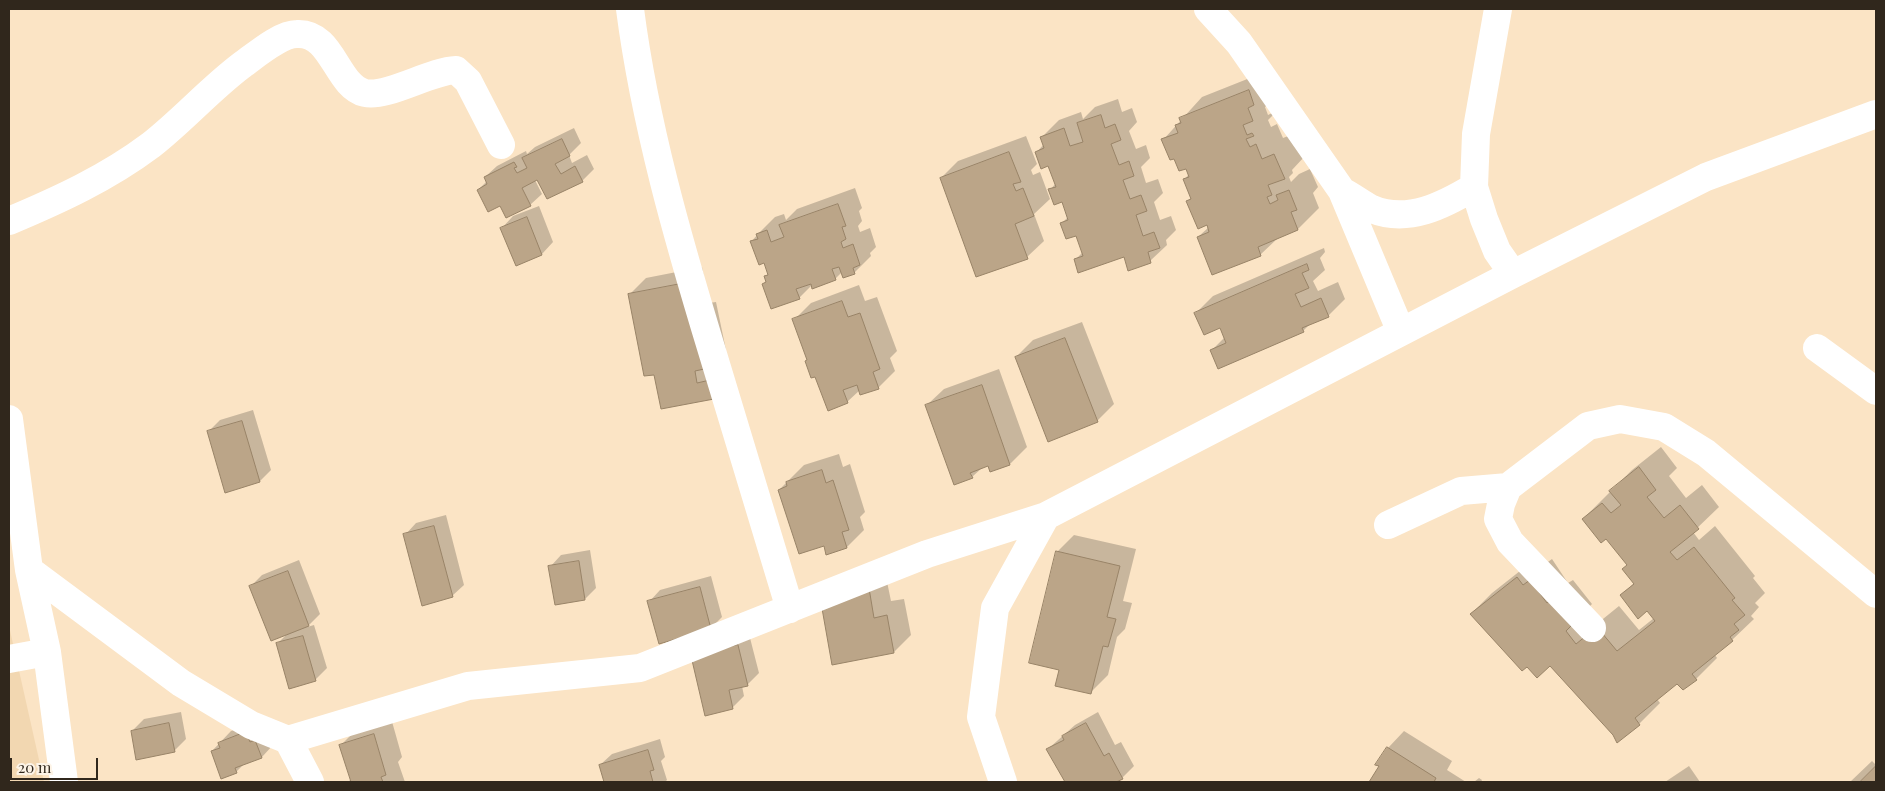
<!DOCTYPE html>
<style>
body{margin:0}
#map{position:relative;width:1885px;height:791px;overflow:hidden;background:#fbe4c5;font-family:"Playfair Display",serif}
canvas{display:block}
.frame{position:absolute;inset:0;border:10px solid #30271c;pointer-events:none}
.scale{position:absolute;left:10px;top:758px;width:88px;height:22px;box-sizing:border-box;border:2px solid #30271c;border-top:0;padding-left:6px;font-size:15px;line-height:18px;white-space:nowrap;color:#30271c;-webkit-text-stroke:4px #fdf4e7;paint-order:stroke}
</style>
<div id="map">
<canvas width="1885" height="791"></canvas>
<div class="frame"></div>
<div class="scale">20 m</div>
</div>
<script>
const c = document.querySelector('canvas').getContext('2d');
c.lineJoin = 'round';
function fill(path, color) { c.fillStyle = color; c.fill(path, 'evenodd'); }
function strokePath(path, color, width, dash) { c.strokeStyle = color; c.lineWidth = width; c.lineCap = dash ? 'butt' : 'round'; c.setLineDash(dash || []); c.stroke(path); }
fill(new Path2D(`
 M9,626L44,782H9Z`), '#f2d7b1');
fill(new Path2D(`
 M1270,70L1274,99L1265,107L1268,115L1274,112V114L1268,120L1271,127L1277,124L1283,138L1296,133L1305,156L1292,170L1293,173L1289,177L1291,182L1299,174L1310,169L1318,187L1313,193L1319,208L1298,229L1278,238L1260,255L1198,237L1209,227L1188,201L1191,198L1184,180L1189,174L1186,167L1175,157L1163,140L1202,97Z
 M1118,99L1122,112L1132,108L1137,122L1129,131L1136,149L1146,145L1150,158L1141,167L1146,183L1158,179L1163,193L1154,202L1160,220L1171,216L1176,230L1166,240L1167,245L1150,261L1124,255L1075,260L1083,252L1076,234L1062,223L1068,217L1063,201L1050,190L1056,183L1049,165L1036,153L1044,144L1042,137L1059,120L1081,112L1083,119L1095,107Z
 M574,128L581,143L569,155L572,163L587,155L594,169L582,181L535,180L542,194L530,205L501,204L478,190L487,181L485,177L497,166L526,151L527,154L535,147Z
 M1026,136L1037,164L1031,170L1033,175L1040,172L1050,199L1034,214L1044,241L1027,257L941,178L958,161Z
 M855,188L862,208L859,211L862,221L858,226L860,232L870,228L876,247L870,253L871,256L854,273L842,272L835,279L812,285L799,298L763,284L767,281L765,277L769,273L765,262L751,242L758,234L775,217L784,214L786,220L797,209Z
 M539,206L553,242L542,254L502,228L513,216Z
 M1324,248L1325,252L1320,258L1325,270L1313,281L1318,291L1338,282L1345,299L1328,316L1311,323L1303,331L1212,350L1225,337L1221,327L1196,313L1213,296Z
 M702,267L709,303L716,302L726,350L713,397L655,373L629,295L646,278Z
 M859,285L865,301L877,297L897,351L890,358L895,371L878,388L860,390L847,402L808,360L794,320L811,303Z
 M1082,322L1114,404L1097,421L1016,357L1033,340Z
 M999,369L1027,447L1010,464L991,470L988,464L983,467L972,477L927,405L944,389Z
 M253,410L271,470L260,481L208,432L220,420Z
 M1661,447L1677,468L1669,476L1686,498L1702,485L1719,507L1693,532L1699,540L1715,526L1755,576L1753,578L1765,593L1755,603L1759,607L1751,616L1754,619L1732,640L1715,655L1717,658L1696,679L1678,682L1657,699L1660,703L1639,724L1614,735L1550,665L1471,614L1492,593L1539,556L1545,564L1552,559L1568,583L1573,580L1592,604L1587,609L1598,623L1619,606L1639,630L1654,618L1647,610L1621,595L1634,583L1628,565L1606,538L1583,519L1632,470Z
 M839,454L843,467L850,464L865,512L860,517L864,530L847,547L827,554L825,544L779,490L804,465Z
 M446,515L464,585L452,596L405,535L416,523Z
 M1074,535L1136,549L1123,601L1132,603L1125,629L1117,637L1108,675L1091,692L1060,669L1057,552Z
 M590,550L596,588L585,599L550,567L561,555Z
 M299,560L320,614L307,627L314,625L327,668L315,680L278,643L288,633L251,586L262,575Z
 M885,572L891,601L904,599L911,635L894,652L821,597Z
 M711,576L722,617L711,628L649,602L660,590Z
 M749,634L759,673L747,685L742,686L744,696L732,708L693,656Z
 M181,712L186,739L174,751L132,731L144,719Z
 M1098,712L1115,745L1121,742L1134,766L1122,778L1114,782H1066L1048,749L1075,725Z
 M391,718L402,757L398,762L405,782H348L351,779L341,745L358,728Z
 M258,721L273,745L262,757L245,763L236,772L212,751L231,731Z
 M1404,731L1452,761L1447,770L1466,782H1370L1380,766L1388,748Z
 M660,739L665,757L661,761L667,780L665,782H605L600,765L612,754Z
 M1872,761L1876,765V782H1850Z
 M1689,766L1700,782H1665Z
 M1479,778L1482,780L1481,782H1474Z`), '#0003');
const building = new Path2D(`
 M1249,90L1254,105L1248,108L1253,121L1243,125L1247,135L1252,133L1254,136L1246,139L1250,147L1256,144L1262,159L1274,154L1285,179L1268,185L1272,195L1267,197L1270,204L1278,200L1276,195L1289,190L1297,210L1291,212L1298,230L1258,247L1261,256L1212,275L1197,237L1209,232L1207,225L1198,229L1186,201L1191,199L1183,179L1189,177L1186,169L1179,171L1174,159L1170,160L1161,139L1178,133L1175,125L1181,123L1179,118Z
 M1101,115L1105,128L1115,124L1121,140L1111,144L1119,165L1129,161L1134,176L1123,180L1130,199L1141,195L1147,211L1136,215L1143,236L1154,232L1160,248L1148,252L1151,263L1128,271L1124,257L1078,273L1074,259L1083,256L1076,236L1066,239L1060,223L1068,220L1062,202L1054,205L1048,189L1056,187L1048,166L1041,169L1035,152L1044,148L1040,137L1064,128L1070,146L1083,142L1077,123Z
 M562,139L570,156L555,164L561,174L575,166L583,182L547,199L537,180L522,188L531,206L506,218L500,206L488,212L477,190L487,184L484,177L514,162L517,167L514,168L517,173L527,168L522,158Z
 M1009,152L1021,182L1013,184L1016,191L1023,188L1034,216L1015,224L1028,259L976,277L940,178Z
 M838,204L846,226L842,227L846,239L841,242L843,248L853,244L860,265L853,268L855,274L843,278L839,267L832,269L836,280L812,289L811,284L796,289L800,299L771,309L762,284L766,282L764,276L768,275L764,263L759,265L750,241L758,239L756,234L767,230L771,242L784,237L779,225Z
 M527,217L542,255L516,266L500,228Z
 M1307,264L1309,270L1302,273L1309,288L1295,294L1301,307L1321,298L1329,317L1302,328L1304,332L1218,369L1210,350L1226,343L1220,328L1204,335L1194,313Z
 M686,283L709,368L695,371L697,383L710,380L714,399L661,409L654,375L644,376L628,294Z
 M842,301L848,317L860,313L880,369L873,372L879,389L860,395L857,385L843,390L848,403L828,411L815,377L811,378L805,361L807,360L792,319Z
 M1065,338L1098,422L1048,442L1015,357Z
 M982,385L1010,465L990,472L988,466L970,473L973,478L954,485L925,405Z
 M242,421L260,482L225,493L207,431Z
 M1639,467L1656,490L1647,497L1664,518L1680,505L1699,529L1670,552L1677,560L1694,547L1735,598L1732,600L1745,615L1734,624L1739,630L1730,637L1733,641L1692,674L1697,680L1683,690L1677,684L1635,718L1640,725L1617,743L1613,735L1550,666L1537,678L1527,667L1522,671L1470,614L1517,577L1523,585L1530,580L1547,603L1551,600L1571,626L1566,631L1576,644L1597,627L1617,651L1655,621L1647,611L1638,619L1620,595L1634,584L1622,569L1627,565L1606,539L1601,543L1582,519L1602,503L1611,513L1621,505L1609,491Z
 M822,470L826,483L833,480L849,530L842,532L847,548L826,555L824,546L799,554L778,490L787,486L786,482Z
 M434,526L453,597L422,606L403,534Z
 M1056,551L1120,566L1107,617L1116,619L1108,647L1103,646L1091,694L1055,686L1059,670L1029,663Z
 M579,561L585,600L555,605L548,566Z
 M288,571L309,626L271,641L249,586Z
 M700,587L711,629L659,644L647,601Z
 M869,588L874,618L887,615L894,653L832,665L820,597Z
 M303,636L316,681L289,689L276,643Z
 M738,645L748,686L729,690L733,709L705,716L691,656Z
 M169,723L175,752L136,760L131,731Z
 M1086,723L1104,756L1109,753L1123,779L1116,782H1065L1046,749L1064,740L1062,736Z
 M246,732L250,742L255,740L262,758L235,768L237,773L221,779L211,751L220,748L218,743Z
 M374,734L386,775L381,777L383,782H351L339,745Z
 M1387,747L1436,778L1434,782H1369L1379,766L1375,765Z
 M648,750L654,770L650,771L653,782H604L599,765Z
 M1876,766V782H1860Z`);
fill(building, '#bba588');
strokePath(building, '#988367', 1);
strokePath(new Path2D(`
 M630,9C645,125 678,239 712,351C738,437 764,523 790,609
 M1208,9L1239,43L1342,191L1401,332
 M1498,9L1476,134L1474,187L1484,219L1497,251L1513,274
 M1342,191C1352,196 1362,204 1372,209C1408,224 1444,205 1474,187
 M9,221C59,200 107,178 151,145C183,120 210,89 242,65C256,55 280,34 297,34C333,32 336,86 365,93C387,98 430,71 456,70L468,81L501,145
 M1817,348L1876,391
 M9,419L29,570L47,652L64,782
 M1508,487L1501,504L1498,519L1510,542L1592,628
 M1388,525L1461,491L1508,487L1588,426L1620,419L1664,427L1706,453L1876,594
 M29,570L181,683L251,725L288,740
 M9,659L47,652
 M310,782L288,740L468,686L640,668L927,554L1046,516
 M1003,782L981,717L995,608L1046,516L1513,274L1706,177L1876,114`), '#fff', 28);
</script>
